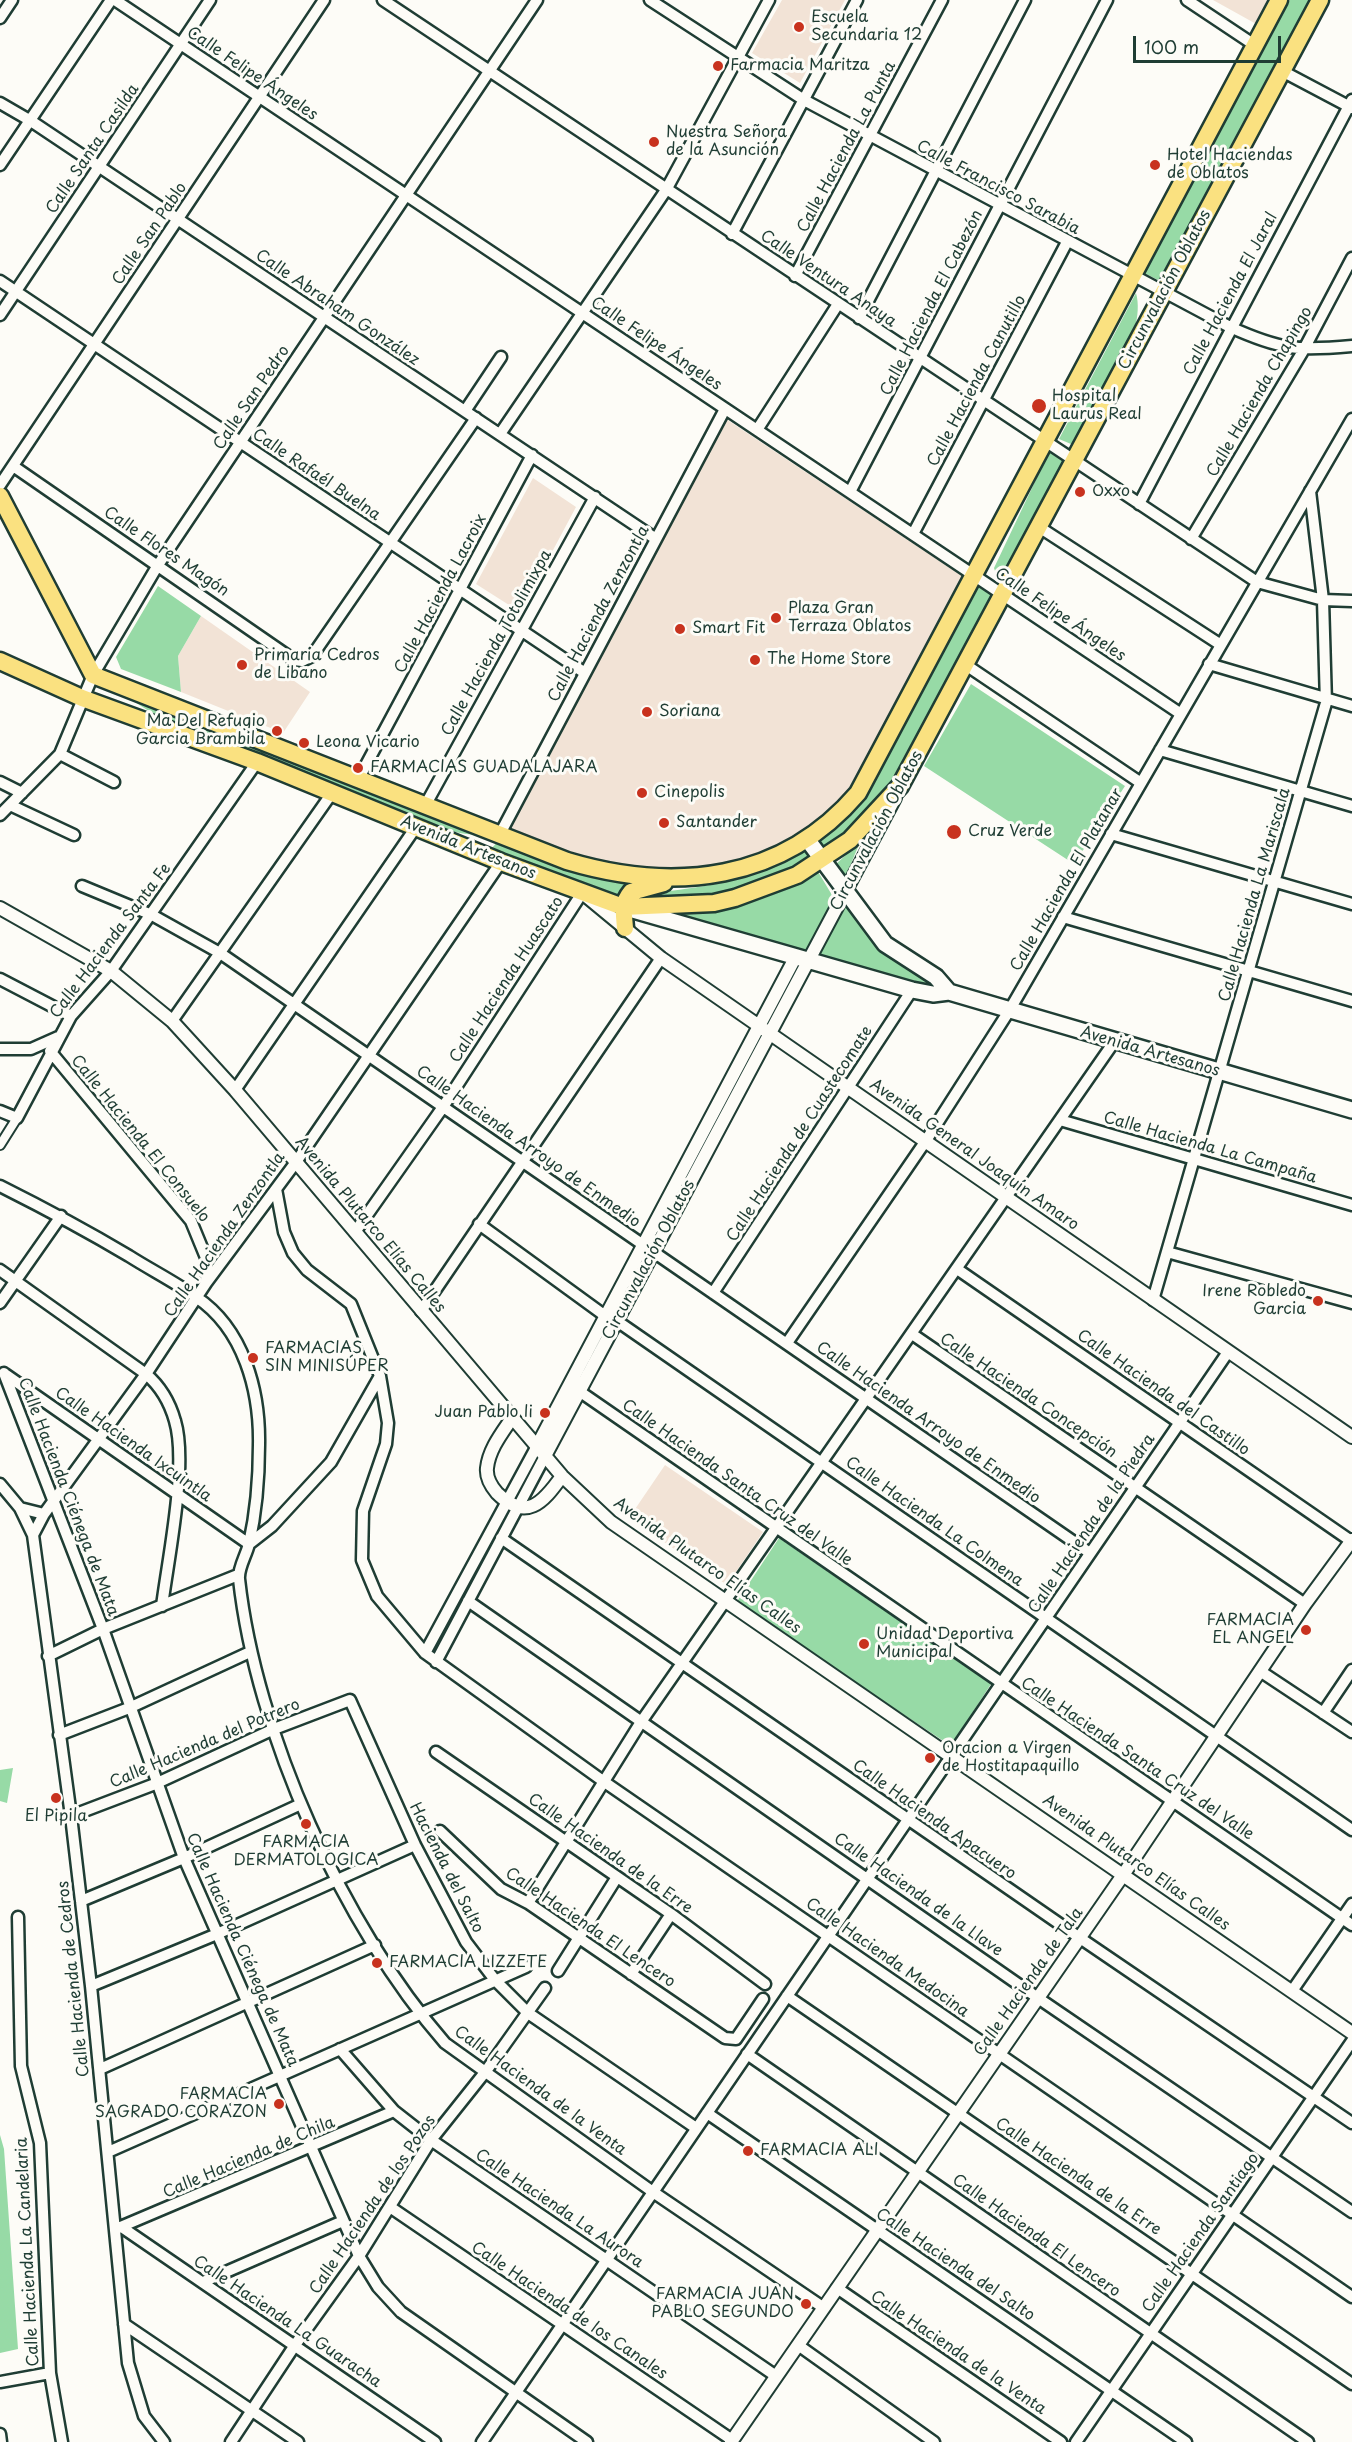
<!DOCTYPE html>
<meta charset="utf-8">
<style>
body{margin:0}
#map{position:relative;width:1352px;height:2442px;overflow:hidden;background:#fdfcf7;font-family:"Playpen Sans",sans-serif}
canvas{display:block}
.scale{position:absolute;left:1133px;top:36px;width:148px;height:27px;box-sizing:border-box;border:3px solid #1f3d34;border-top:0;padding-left:8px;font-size:18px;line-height:21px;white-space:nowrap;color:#1f3d34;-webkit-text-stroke:4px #fdfcf7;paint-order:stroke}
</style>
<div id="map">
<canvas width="1352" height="2442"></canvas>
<div class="scale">100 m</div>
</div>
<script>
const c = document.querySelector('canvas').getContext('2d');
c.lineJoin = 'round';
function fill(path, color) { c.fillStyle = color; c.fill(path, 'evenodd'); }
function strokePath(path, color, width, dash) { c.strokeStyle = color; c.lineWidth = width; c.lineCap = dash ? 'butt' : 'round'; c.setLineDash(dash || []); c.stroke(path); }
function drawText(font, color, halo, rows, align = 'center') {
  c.font = font + ' "Playpen Sans",sans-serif'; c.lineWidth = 6; c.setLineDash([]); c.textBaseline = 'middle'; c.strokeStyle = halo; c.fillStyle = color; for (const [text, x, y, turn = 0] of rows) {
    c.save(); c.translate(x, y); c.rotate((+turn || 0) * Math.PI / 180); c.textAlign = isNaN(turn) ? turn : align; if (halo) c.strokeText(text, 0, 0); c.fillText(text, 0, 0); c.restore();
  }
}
fill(new Path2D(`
 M782,0H845L800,83L752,53Z
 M1213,0H1272L1258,25Z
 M726,419L965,578L861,777L846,796L797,834L759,853L719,868L642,872L567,854L506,828L722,421Z
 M533,478L576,507L520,612L476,584Z
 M201,616L310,692L283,733L181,692L178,656Z
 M665,1465L763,1532L727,1585L629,1518Z`), '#f2e3d6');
fill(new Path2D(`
 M1290,0H1316L1162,282L1144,273Z
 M1136,293C1148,336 1097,404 1075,442L1071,444L1059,439Z
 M1050,450L1064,459L1005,571L1002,575L996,574L994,568Z
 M158,586L201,616L178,656L181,692L121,669L116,657Z
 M978,587L997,595L894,788L825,853L815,842L878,772Z
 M971,684L1125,786L1074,864L924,766Z
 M110,686L270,752L257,756L225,744L155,715Z
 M271,756L481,833C459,846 299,771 268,758Z
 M499,840L640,883L619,900L482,847L492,848Z
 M860,842L845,878L836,864Z
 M807,844L816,858L804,866L705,900L633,898C664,890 695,889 726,882C754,875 781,858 807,844Z
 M817,870L835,900L805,954L658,914C719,905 762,902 817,870Z
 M845,906L883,952L942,987L908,983L818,958Z
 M779,1538L991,1684L951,1746L736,1603Z
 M13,1768L7,1803L0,1801V1770Z
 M0,2135L4,2149L18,2349L0,2353Z`), '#97daa6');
const pedestrian = new Path2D(`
 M0,1145L17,1118`);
const minor = new Path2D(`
 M115,0L1181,714
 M383,0L1257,582L1323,600L1352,601
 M650,0L804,100L1230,327C1281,350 1297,351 1352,346
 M1187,0L1256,46
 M0,18L12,0
 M1282,71L1352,108
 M0,103L31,121L656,539
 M0,165L111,0
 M732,234L857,0
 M795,276L942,0
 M0,281L585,673
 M0,315L210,0
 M859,318L1025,0
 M465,411L501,357
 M757,430L838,304
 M500,434L666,190L769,0
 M13,466L294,660L302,661L312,656L476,418
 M0,485L324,0
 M850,492L1107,0
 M1139,504L1352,100
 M1039,527L1221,645
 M913,534L1067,242
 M1191,539L1303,351L1352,258
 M1209,664L1352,706
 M966,665L1141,783
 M1160,750L1352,806
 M60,754L114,782
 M359,778L532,455
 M0,782L22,793
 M426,804L595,497
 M10,805L74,835
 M0,815L60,754L93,675L158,565L537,0
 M500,834L725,409
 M1111,834L1352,904
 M82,886L152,915L220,953L1090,1553
 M1063,917L1352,1001
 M0,979L71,1016
 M172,1021L332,793
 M0,1049H31L58,1037
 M50,1051L191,1221L207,1260L206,1282
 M235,1090L416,827
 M0,1111L17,1118L71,1016L111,971L257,762
 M1060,1120L1352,1205
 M0,1186C44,1208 87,1231 129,1256C151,1270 175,1282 196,1297C244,1329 260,1391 259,1445C259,1477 256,1513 249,1544C246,1556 238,1568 239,1579C256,1733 343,1926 445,2043L653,2192L824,2308
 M276,1189L284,1232L293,1253L307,1270L351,1304L380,1376L388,1423L386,1444L363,1511L362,1560L377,1596L425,1653L603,1781L1352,2297
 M479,1224L604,1315
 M355,1232L443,1107L582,893
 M1167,1252L1352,1303
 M957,1269L1351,1541
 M0,1270L146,1374C160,1386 170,1403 175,1421C188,1464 168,1559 162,1606
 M713,1293L912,990
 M1153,1300L1326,703L1323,600L1310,491
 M0,1303L61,1216
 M421,1311L661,958
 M617,1321L1352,1830
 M912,1334L1305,1604
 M787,1343L925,1142L1009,1011L1352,419
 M4,1373L103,1629L184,1858L359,2256L378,2287L401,2312L587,2442
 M5,1374L249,1544L272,1526L331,1462L380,1376
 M579,1391L1352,1925
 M0,1484L20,1508L33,1535L71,1816L91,1986L128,2363L144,2416L164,2442
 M20,1508L44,1514
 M33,1535L44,1514L146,1374L206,1283L296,1162L501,862
 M501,1538L1080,1938L1352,2123
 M468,1601L1038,1998L1352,2212
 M425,1653L537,1446
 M48,1656L103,1629L238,1575
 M436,1662L545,1456
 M1260,1671L1352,1732
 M1323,1713L1352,1670
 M59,1735L129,1708L250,1652
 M436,1752L671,1914L765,1984
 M71,1816L155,1784L274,1729L350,1700L415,1845L466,1942L495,1980L528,2013L696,2128
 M440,1831L501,1889L528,1903L725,2038L736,2039L763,1999
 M81,1901L184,1858L301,1804
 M528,1903L641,1722L1114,1042
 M18,1917L21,2066L40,2143L50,2373L62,2442
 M558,1971L617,1877
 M631,1974L671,1914
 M91,1986L217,1934L415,1845
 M1292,1991L1352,1904
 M787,1996L1352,2384
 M340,2049L394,2111L431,2140L776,2376
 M747,2054L1308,2442
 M100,2069L375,1945
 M707,2113L1186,2442
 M108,2152L526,1967
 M390,2207L732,2440
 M118,2228L394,2111
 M123,2228L435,2442
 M203,2282L343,2221
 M837,2288L1061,2442
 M124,2324L298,2442
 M798,2345L934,2442
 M0,2382L50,2373
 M0,2434L1,2442
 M231,2442L295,2345L359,2256L431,2140L486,2071L545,1988
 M482,2442L1228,1352
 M1076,2442L1352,2041`);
const tertiary = new Path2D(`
 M586,896L661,958L1352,1437
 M0,908L111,971L172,1021L235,1090L562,1476L611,1522L1352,2033
 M512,1418C502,1433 489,1449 487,1468C486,1477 491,1486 497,1493C526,1522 543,1503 562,1476
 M537,1446L795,958
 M545,1456L895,798
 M731,2442L1123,1875L1305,1604L1352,1540`);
const secondary = new Path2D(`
 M807,839L885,944L936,977L949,992
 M626,908L912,990L933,994L949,992L1352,1110`);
const primary = new Path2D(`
 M0,496L93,675L567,861C674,893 782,882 858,793L1279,0
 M0,661L82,698L257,762L501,862L623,907L714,903L735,898L797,875L850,840L900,786L1320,0
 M625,928C624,914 621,904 631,892L664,883`);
strokePath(pedestrian, '#1f3d34', 12);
strokePath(minor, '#1f3d34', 15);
strokePath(tertiary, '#1f3d34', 16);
strokePath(secondary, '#1f3d34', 20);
strokePath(primary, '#1f3d34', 21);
strokePath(pedestrian, '#fdfcf7', 8);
strokePath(minor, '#fdfcf7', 10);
strokePath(tertiary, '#fdfcf7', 12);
strokePath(secondary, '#fdfcf7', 15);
strokePath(primary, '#fae180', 16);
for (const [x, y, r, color] of [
 [799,27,6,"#c8321e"],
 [718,66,6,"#c8321e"],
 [654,142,6,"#c8321e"],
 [1155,165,6,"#c8321e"],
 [1039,406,8,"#c8321e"],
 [1080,492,6,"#c8321e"],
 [776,618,6,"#c8321e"],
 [680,629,6,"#c8321e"],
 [755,660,6,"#c8321e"],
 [242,665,6,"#c8321e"],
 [647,712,6,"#c8321e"],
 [277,731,6,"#c8321e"],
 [304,743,6,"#c8321e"],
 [358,768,6,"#c8321e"],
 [642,793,6,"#c8321e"],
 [664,823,6,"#c8321e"],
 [954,832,8,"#c8321e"],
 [1318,1301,6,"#c8321e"],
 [253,1358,6,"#c8321e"],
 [545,1413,6,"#c8321e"],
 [1306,1630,6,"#c8321e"],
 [864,1644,6,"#c8321e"],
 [930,1758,6,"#c8321e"],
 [56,1798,6,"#c8321e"],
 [306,1824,6,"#c8321e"],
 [377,1963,6,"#c8321e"],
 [279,2104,6,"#c8321e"],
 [748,2151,6,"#c8321e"],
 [806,2304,6,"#c8321e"]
]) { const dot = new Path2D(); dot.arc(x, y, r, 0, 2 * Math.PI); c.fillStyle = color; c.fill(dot); strokePath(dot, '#fdfcf7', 2); }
drawText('16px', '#1f3d34', '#fdfcf7', [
 ["Escuela",811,18],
 ["Secundaria 12",811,36],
 ["Farmacia Maritza",730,66],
 ["Nuestra Señora",666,133],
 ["de la Asunción",666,151],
 ["Hotel Haciendas",1167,156],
 ["de Oblatos",1167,174],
 ["Hospital",1052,397],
 ["Laurus Real",1052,415],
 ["Oxxo",1092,492],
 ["Plaza Gran",788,609],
 ["Terraza Oblatos",788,627],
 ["Smart Fit",692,629],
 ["Primaria Cedros",254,656],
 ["de Libano",254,674],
 ["The Home Store",767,660],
 ["Soriana",659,712],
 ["Ma Del Refugio",265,722,"right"],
 ["Garcia Brambila",265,740,"right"],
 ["Leona Vicario",316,743],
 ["FARMACIAS GUADALAJARA",370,768],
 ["Cinepolis",654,793],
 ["Santander",676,823],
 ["Cruz Verde",968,832],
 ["Irene Robledo",1306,1292,"right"],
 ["Garcia",1306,1310,"right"],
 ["FARMACIAS",265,1349],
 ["SIN MINISÚPER",265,1367],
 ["Juan Pablo Ii",533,1413,"right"],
 ["FARMACIA",1294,1621,"right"],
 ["EL ANGEL",1294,1639,"right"],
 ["Unidad Deportiva",876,1635],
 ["Municipal",876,1653],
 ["Oracion a Virgen",942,1749],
 ["de Hostitapaquillo",942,1767],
 ["El Pipila",56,1817,"center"],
 ["FARMACIA",306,1843,"center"],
 ["DERMATOLOGICA",306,1861,"center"],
 ["FARMACIA LIZZETE",389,1963],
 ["FARMACIA",267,2095,"right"],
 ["SAGRADO CORAZON",267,2113,"right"],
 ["FARMACIA ALI",760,2151],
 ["FARMACIA JUAN",794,2295,"right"],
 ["PABLO SEGUNDO",794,2313,"right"]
], 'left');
drawText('16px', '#1f3d34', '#fdfcf7', [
 ["Calle Felipe Ángeles",252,74,34],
 ["Calle Hacienda La Punta",847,147,-62],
 ["Calle Santa Casilda",93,149,-56],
 ["Calle Francisco Sarabia",998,188,28],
 ["Calle San Pablo",150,234,-56],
 ["Calle Ventura Anaya",828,279,34],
 ["Circunvalación Oblatos",1165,290,-62],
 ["Calle Hacienda El Jaral",1231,294,-62],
 ["Calle Hacienda El Cabezón",932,303,-63],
 ["Calle Abraham González",337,308,34],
 ["Calle Felipe Ángeles",656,344,34],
 ["Calle Hacienda Canutillo",977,381,-62],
 ["Calle Hacienda Chapingo",1260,392,-60],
 ["Calle San Pedro",252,398,-56],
 ["Calle Rafaél Buelna",316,475,34],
 ["Calle Flores Magón",166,552,34],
 ["Calle Hacienda Lacroix",441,594,-62],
 ["Calle Hacienda Zenzontla",599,614,-62],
 ["Calle Felipe Ángeles",1060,615,34],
 ["Calle Hacienda Totolimixpa",497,643,-61],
 ["Circunvalación Oblatos",877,831,-62],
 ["Avenida Artesanos",468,848,22],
 ["Calle Hacienda El Platanar",1067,880,-60],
 ["Calle Hacienda La Mariscala",1255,895,-74],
 ["Calle Hacienda Santa Fe",111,941,-53],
 ["Calle Hacienda Huascato",507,980,-57],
 ["Avenida Artesanos",1150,1052,16],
 ["Calle Hacienda de Cuastecomate",800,1134,-57],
 ["Calle Hacienda El Consuelo",140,1139,51],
 ["Calle Hacienda Arroyo de Enmedio",528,1147,35],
 ["Calle Hacienda La Campaña",1210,1148,16],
 ["Avenida General Joaquín Amaro",974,1155,35],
 ["Avenida Plutarco Elías Calles",370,1225,50],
 ["Calle Hacienda Zenzontla",225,1235,-55],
 ["Circunvalación Oblatos",649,1260,-62],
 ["Calle Hacienda del Castillo",1163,1393,35],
 ["Calle Hacienda Concepción",1028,1396,34],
 ["Calle Hacienda Arroyo de Enmedio",928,1423,35],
 ["Calle Hacienda Ixcuintla",133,1445,35],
 ["Calle Hacienda Santa Cruz del Valle",737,1483,35],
 ["Calle Hacienda Ciénega de Mata",68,1497,69],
 ["Calle Hacienda La Colmena",934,1522,35],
 ["Calle Hacienda de la Piedra",1092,1524,-56],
 ["Avenida Plutarco Elías Calles",707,1566,35],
 ["Calle Hacienda del Potrero",205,1744,-23],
 ["Calle Hacienda Santa Cruz del Valle",1137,1759,34],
 ["Calle Hacienda Apacuero",934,1820,35],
 ["Calle Hacienda de la Erre",610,1854,35],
 ["Avenida Plutarco Elías Calles",1136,1863,35],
 ["Hacienda del Salto",446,1868,63],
 ["Calle Hacienda de la Llave",918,1895,35],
 ["Calle Hacienda El Lencero",590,1928,34],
 ["Calle Hacienda Ciénega de Mata",242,1950,66],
 ["Calle Hacienda Medocina",887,1958,35],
 ["Calle Hacienda de Cedros",74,1979,-96],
 ["Calle Hacienda de Tala",1029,1982,-55],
 ["Calle Hacienda de la Venta",540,2091,36],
 ["Calle Hacienda de Chila",249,2158,-23],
 ["Calle Hacienda de la Erre",1078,2177,34],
 ["Calle Hacienda de los Pozos",373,2205,-56],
 ["Calle Hacienda La Aurora",559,2209,34],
 ["Calle Hacienda Santiago",1201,2233,-55],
 ["Calle Hacienda El Lencero",1036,2236,35],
 ["Calle Hacienda La Candelaria",28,2252,-93],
 ["Calle Hacienda del Salto",955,2265,34],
 ["Calle Hacienda de los Canales",569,2311,34],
 ["Calle Hacienda La Guaracha",287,2322,34],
 ["Calle Hacienda de la Venta",958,2353,34]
]);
</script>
